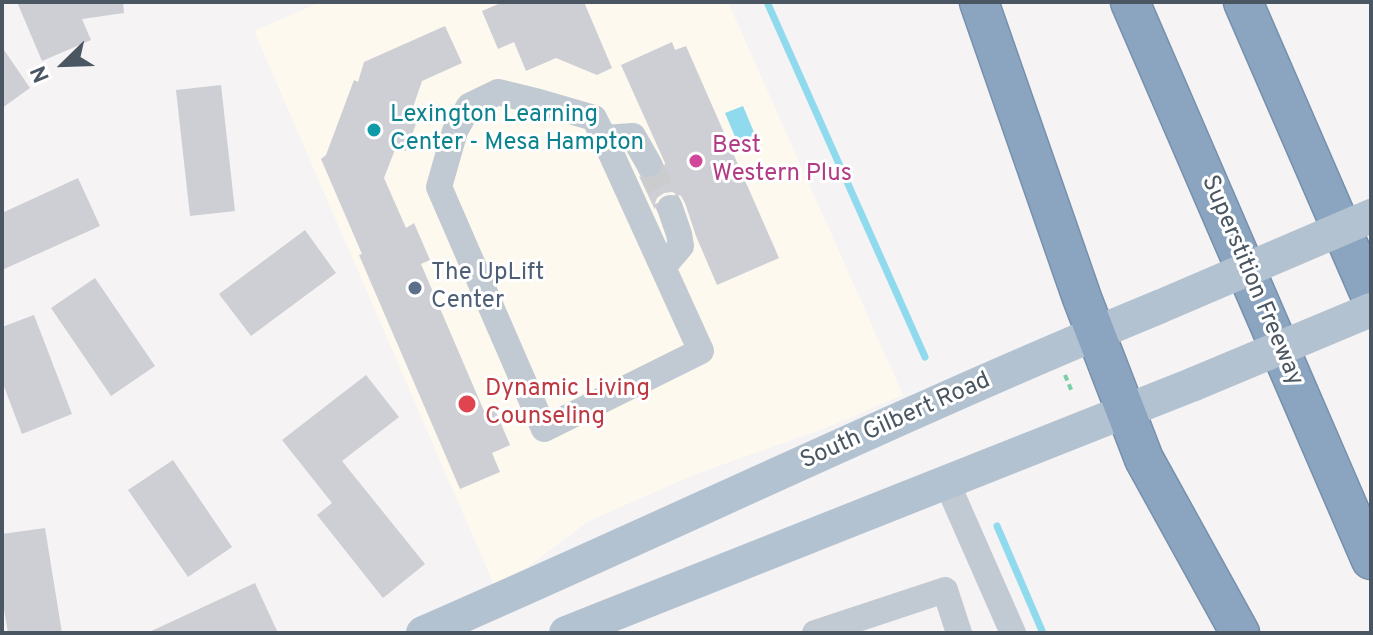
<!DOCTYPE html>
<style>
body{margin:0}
#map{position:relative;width:1373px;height:635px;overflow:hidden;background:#f5f3f3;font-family:Overpass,sans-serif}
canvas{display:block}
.frame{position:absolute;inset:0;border:4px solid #4a5661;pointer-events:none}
.north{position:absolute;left:24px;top:24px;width:80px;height:80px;-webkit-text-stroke:6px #fff;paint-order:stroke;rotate:247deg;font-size:22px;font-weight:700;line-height:32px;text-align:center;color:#4a5661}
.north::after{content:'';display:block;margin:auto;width:28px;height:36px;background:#4a5661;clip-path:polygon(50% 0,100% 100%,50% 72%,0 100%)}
</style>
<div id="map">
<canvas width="1373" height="635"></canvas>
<div class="frame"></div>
<div class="north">N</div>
</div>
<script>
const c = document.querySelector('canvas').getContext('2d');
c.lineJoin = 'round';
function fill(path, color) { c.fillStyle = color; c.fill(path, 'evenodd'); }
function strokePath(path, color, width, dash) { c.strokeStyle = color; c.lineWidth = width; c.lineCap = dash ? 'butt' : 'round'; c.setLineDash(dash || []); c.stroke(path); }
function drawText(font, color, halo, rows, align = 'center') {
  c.font = font + ' Overpass,sans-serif'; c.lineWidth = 6; c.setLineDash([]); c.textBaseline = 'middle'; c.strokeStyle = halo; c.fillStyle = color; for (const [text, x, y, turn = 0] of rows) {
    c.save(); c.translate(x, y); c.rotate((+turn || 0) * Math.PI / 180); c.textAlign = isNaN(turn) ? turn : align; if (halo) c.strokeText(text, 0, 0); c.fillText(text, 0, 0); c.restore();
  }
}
fill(new Path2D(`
 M321,2H728L903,395L826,428L696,474L589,521L521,572L494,585L254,31Z`), '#fdf9ef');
fill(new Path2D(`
 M743,106L759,144L741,151L725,113Z`), '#90daee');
strokePath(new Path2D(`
 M767,2L925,357
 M997,526L1043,633`), '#90daee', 7);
fill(new Path2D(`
 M17,2H123L124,13L82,19L91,40L42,61Z
 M503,2H584L612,68L597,75L556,58L526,71L514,42L498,49L482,11Z
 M445,26L462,63L422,81L412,110L420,113L406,151L396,147L384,178L406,228L414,223L430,260L421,264L484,411L494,407L510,445L492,453L500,472L460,489L359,255L362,254L321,159L326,155L354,80L358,82L364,62Z
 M672,42L675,50L686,46L779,258L717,285L696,236L685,203L681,196L672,192L664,193L657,198L655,204V210L639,176L648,180L656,178L662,173L665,163L621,65Z
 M2,47L30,88L2,108Z
 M221,85L235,211L190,216L176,90Z
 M78,178L100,226L2,270V213Z
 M305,230L336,273L251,336L219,294Z
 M95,278L155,366L111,396L51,308Z
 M34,315L72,414L22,434L2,381V327Z
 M366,375L399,417L342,461L425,564L383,598L317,515L332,503L282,440Z
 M173,460L232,547L188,577L128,490Z
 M45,528L62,633H8L2,597V534Z
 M255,583L278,633H147Z`), '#cdcfd5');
strokePath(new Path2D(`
 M649,164L670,208`), '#caccce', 26, [26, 13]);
const highway = new Path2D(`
 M979,2L1082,298L1144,459L1240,633
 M1130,2L1371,560
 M1243,2L1371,297`);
strokePath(highway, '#7690ad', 41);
strokePath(new Path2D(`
 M1065,375L1072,392`), '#7ad0a6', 4, [6, 4]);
strokePath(new Path2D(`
 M498,92L539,102L594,118L604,138L701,351L544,429L439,187L455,131L469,106Z
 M604,138L633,136L649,164
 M663,267L681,246L679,234L670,208
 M947,483L1013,633
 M815,633L945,590L959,633`), '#c1cad2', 26);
strokePath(new Path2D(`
 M423,633C669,526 911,409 1159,307
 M566,633L1194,384`), '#b3c2d1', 34);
strokePath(highway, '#8ba5c1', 38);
strokePath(new Path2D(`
 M1159,307L1371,216
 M1194,384L1371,310`), '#b3c2d1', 34);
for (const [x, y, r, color] of [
 [374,130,8,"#0f9aa8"],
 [696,161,8,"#d1479c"],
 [415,288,8,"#5c6f8a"],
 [467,404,10,"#e0444e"]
]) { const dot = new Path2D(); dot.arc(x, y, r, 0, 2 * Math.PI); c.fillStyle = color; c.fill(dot); strokePath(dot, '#fff', 3); }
drawText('24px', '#0d838f', '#fff', [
 ["Lexington Learning",390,116],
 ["Center - Mesa Hampton",390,144]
], 'left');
drawText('24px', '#b23c85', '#fff', [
 ["Best",712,147],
 ["Western Plus",712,175]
], 'left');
drawText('24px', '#4e5e75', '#fff', [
 ["The UpLift",431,274],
 ["Center",431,302]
], 'left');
drawText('24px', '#4a5661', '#fff', [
 ["Superstition Freeway",1251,281,67],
 ["South Gilbert Road",896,422,-24]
]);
drawText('24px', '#be3a42', '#fff', [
 ["Dynamic Living",485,390],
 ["Counseling",485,418]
], 'left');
</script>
